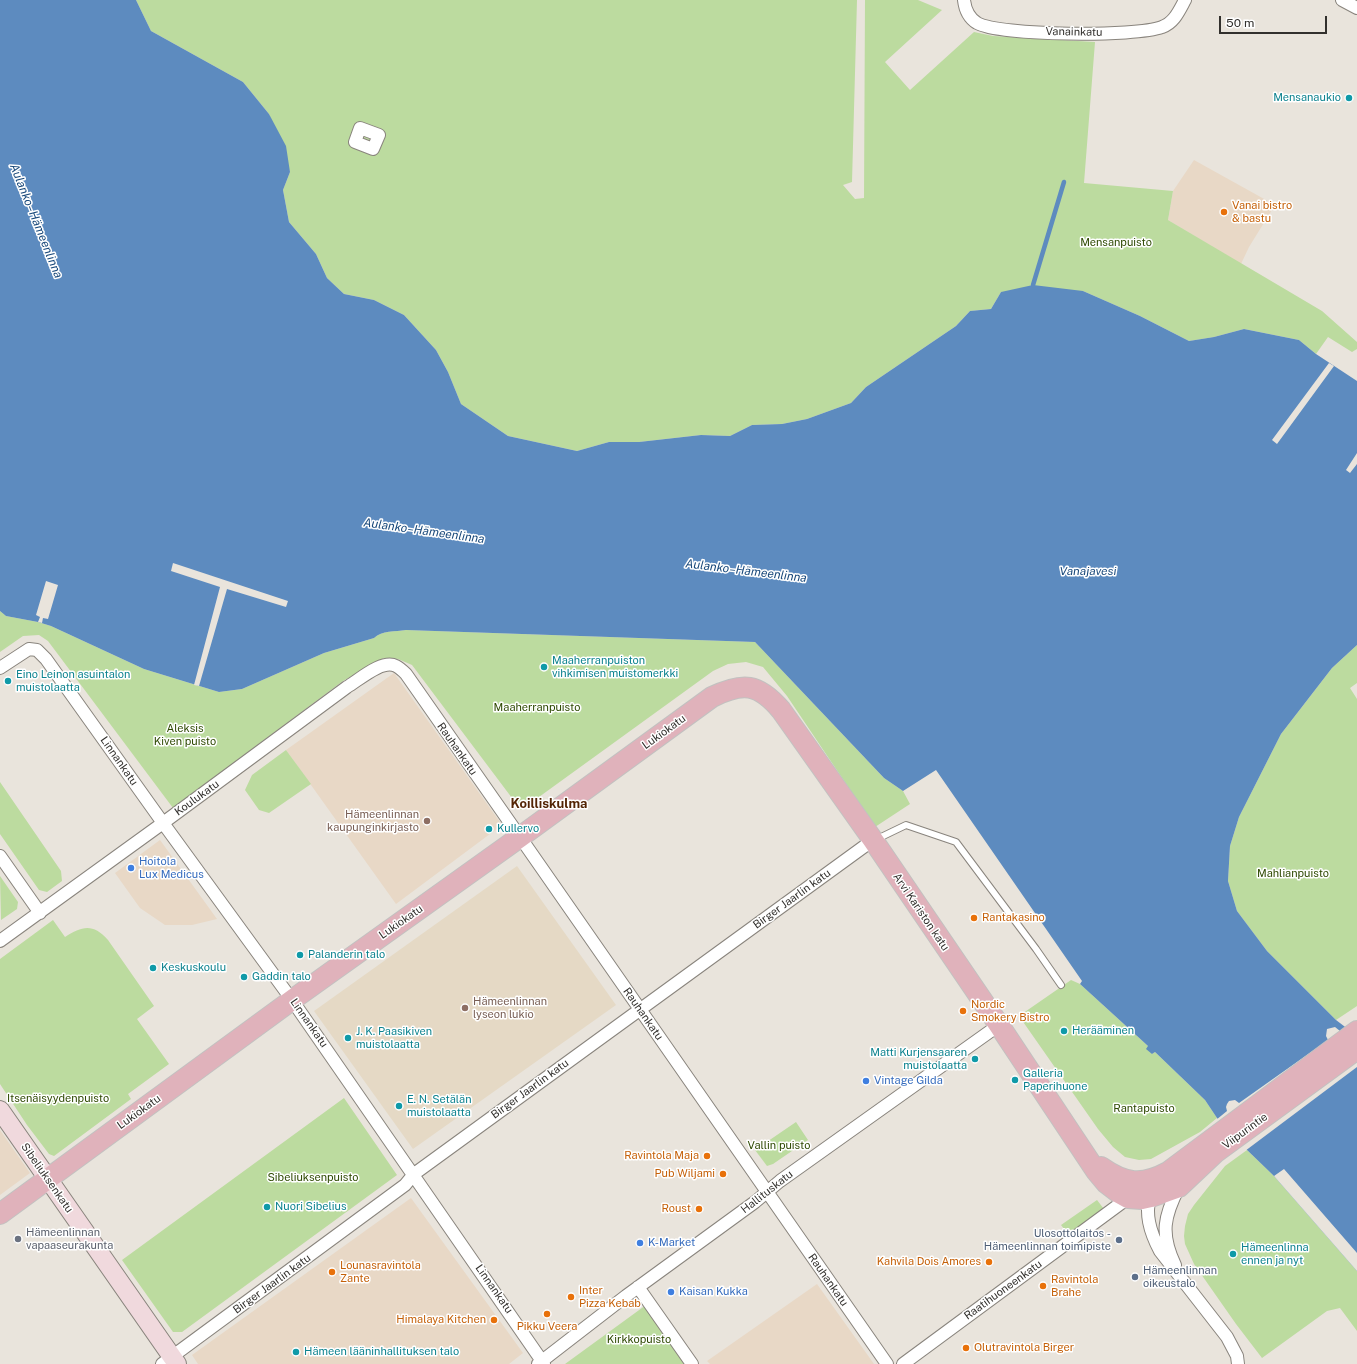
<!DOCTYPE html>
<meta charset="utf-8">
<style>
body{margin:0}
#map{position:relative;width:1357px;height:1364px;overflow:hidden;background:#e9e4dc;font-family:"Public Sans",sans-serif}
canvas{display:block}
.scale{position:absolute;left:1219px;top:16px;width:108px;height:18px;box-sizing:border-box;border:2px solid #32302d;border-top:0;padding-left:5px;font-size:12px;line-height:14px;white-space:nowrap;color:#32302d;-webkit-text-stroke:3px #fff;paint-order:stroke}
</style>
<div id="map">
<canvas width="1357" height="1364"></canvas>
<div class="scale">50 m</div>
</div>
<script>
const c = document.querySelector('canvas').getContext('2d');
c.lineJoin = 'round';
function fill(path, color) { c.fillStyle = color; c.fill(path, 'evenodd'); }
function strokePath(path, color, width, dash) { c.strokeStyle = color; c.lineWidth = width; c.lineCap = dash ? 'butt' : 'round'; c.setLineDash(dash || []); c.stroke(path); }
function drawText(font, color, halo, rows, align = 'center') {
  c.font = font + ' "Public Sans",sans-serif'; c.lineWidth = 3; c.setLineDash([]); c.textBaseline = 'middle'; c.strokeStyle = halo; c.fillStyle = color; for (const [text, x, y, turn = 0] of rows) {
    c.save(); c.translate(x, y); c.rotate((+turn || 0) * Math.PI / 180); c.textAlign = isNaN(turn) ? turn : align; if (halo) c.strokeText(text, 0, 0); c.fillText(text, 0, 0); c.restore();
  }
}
fill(new Path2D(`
 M1194,160L1275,205L1249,247L1241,264L1168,220L1173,191Z
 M394,673L502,825L396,904L286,750Z
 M160,840L217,919L192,925H165L140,908L115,873Z
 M0,1130L30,1173L0,1195Z
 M411,1198L523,1353L509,1364H198L192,1355Z
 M817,1284L874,1364H710L707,1361Z`), '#e8d8c6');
fill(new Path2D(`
 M517,866L616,1005L413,1149L314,1011Z`), '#e5d9c5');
fill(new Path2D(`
 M136,0H857L852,182L843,185L855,199L864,198L865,0H918L942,10L885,62L910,90L974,32L993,36L1095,42L1084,183L1173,191L1168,220L1322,311L1357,342V349L1352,352L1328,337L1316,354L1299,340L1244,329L1214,337L1189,341L1140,316L1083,291L1001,292L991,309L970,311L956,326L866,387L851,403L807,419L782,424L752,425L730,436L701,435L639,442H609L577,451L508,436L461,404L448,372L436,350L404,315L374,300L344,294L327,278L316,254L289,222L283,190L290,172L269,114L243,82L151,31Z
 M0,611L6,616L38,622L51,626L144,669L219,692L242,689L324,653L374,638C382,630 395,632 406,630L755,642L884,778L903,791L910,804L875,827L787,696L763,667L746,662L728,664L713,671L521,810L412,665L398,659L384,658L343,681L173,808L48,641L39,635L23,636L0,652Z
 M1357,645V683L1350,688L1357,699V1006L1336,1020L1267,951L1237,911L1228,881L1230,846L1239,817L1281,734L1332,668Z
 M286,750L311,784L269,813L259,810L245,790L252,775Z
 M0,782L61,871L62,881L47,892L39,890L0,834Z
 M0,876L18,902L17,909L1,920Z
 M53,920L65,937C82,926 93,923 108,940L154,1006L137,1019L169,1064L128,1094L131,1099L54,1156L49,1154L27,1125L0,1084V959Z
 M1071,980L1080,984L1148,1046L1152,1054L1155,1052L1205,1100L1217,1118L1200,1132L1151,1159L1139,1160L1125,1157L1113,1147L1098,1129L1019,1016Z
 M344,1098L397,1175L182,1332H173L122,1260Z
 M796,1122L808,1140L773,1164L767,1166L755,1150Z
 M1247,1150L1274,1176L1357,1271V1331L1340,1308L1327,1311L1262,1358L1236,1324L1194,1264L1185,1244L1184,1236L1185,1226L1188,1214L1194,1205L1225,1166Z
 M1097,1200L1107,1213L1072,1239L1061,1225Z
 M646,1305L686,1364H565Z`), '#bcdb9f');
fill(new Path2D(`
 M0,0H136L151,31L243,82L269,114L286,146L290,172L283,190L289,222L316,254L327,278L344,294L374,300L404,315L436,350L448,372L461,404L508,436L577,451L609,442H639L701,435L730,436L752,425L782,424L807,419L851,403L866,387L956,326L970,311L991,309L1001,292L1033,285L1083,291L1140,316L1189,341L1214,337L1244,329L1299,340L1316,354L1357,381V645L1332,668L1281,734L1239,817L1230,846L1228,881L1237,911L1267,951L1336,1020L1357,1036V1271L1274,1176L1247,1150L1217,1118L1205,1100L1155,1052L1152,1054L1146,1049L1148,1046L1080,984L1082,981L936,770L903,791L884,778L755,642L406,630C395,632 382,630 374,638L324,653L242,689L219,692L144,669L51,626L38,622L6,616L0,611Z`), '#5d8bbf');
fill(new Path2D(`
 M1329,363L1334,366L1277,444L1272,440Z
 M1357,453V464L1350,473L1346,470Z
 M173,563L288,601L286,607L227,589L199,686L194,685L220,587L171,571Z
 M46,581L58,585L48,619L43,618L42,623L38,622L40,617L36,615Z
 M1347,1026L1357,1033V1067L1245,1151L1216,1120L1227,1111L1226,1107L1227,1104L1229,1101L1235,1100L1239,1103L1328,1040L1326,1036L1327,1029L1335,1027L1340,1031Z
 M1284,1169L1357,1253V1271L1274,1176Z`), '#e9e4dc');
strokePath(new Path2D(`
 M1033,285L1064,182`), '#5d8bbf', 4.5);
const lane = new Path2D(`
 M877,839L906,825L956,842L1036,949L1061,985`);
const street = new Path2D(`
 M964,0C965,9 969,18 977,23C1000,36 1136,37 1162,27C1174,23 1179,11 1185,0
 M1342,0L1357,8
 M360,128L379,135L373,149L355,142Z
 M0,668L29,649L37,650L46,659L163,823L292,1000L544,1364
 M0,856L40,913
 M0,941L163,823L347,687C359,680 382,659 396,666C400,668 403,671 406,674L520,837L887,1364
 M1151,1192C1144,1213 1150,1232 1160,1251L1227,1337L1237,1356L1238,1364
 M1175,1265C1160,1234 1164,1216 1179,1187
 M638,1287L692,1364
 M162,1364L405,1185L414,1174L873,840
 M538,1364L626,1296L755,1202L780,1181L999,1025
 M903,1364L1128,1198`);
const secondary = new Path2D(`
 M0,1110L177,1364`);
const primary = new Path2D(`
 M1101,1167C1125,1184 1142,1186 1168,1172L1357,1031
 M0,1214L292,1000L520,837L712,697C743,682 758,683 781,710L873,840L999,1025L1096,1171L1106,1183L1119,1193L1128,1198L1142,1199L1151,1197L1179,1187L1215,1153L1357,1049`);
strokePath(lane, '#89847d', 8);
strokePath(street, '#89847d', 14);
strokePath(secondary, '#89847d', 20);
strokePath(primary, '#c2c1c0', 22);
strokePath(lane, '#fff', 6);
strokePath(street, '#fff', 12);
strokePath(secondary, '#f0d9dd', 18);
strokePath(primary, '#e0b2bb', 20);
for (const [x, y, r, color] of [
 [1349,98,4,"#0f9aa8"],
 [1224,212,4,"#e8710a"],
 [544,667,4,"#0f9aa8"],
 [8,681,4,"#0f9aa8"],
 [427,821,4,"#8d6e63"],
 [489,829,4,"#0f9aa8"],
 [131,868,4,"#3f7fe0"],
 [974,918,4,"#e8710a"],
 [300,955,4,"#0f9aa8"],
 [153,968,4,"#0f9aa8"],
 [244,977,4,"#0f9aa8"],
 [465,1008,4,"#8d6e63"],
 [963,1011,4,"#e8710a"],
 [1064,1031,4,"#0f9aa8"],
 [348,1038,4,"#0f9aa8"],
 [975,1059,4,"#0f9aa8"],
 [1015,1080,4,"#0f9aa8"],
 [866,1081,4,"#3f7fe0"],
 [399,1106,4,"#0f9aa8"],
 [707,1156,4,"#e8710a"],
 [723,1174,4,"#e8710a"],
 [267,1207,4,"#0f9aa8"],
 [699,1209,4,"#e8710a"],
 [18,1239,4,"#6b7280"],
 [1119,1240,4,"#5c6f8a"],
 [640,1243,4,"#3f7fe0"],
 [1233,1254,4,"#0f9aa8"],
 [989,1262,4,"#e8710a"],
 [332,1272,4,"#e8710a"],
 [1135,1277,4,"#5c6f8a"],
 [1043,1286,4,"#e8710a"],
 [671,1292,4,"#3f7fe0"],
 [571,1297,4,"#e8710a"],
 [547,1314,4,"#e8710a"],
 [494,1320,4,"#e8710a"],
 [966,1348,4,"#e8710a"],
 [296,1352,4,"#0f9aa8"]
]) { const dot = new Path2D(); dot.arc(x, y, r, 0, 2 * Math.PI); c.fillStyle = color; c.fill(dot); strokePath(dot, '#fff', 1.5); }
drawText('11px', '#32302d', '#fff', [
 ["Vanainkatu",1074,32,1],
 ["Lukiokatu",664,732,-36],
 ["Rauhankatu",457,749,55],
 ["Linnankatu",119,761,55],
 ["Koulukatu",197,798,-36],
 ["Birger Jaarlin katu",792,899,-36],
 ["Arvi Kariston katu",921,912,56],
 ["Lukiokatu",401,922,-35],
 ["Rauhankatu",643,1014,55],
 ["Linnankatu",309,1023,55],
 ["Birger Jaarlin katu",530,1089,-36],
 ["Lukiokatu",139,1112,-36],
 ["Viipurintie",1245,1131,-36],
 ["Sibeliuksenkatu",47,1178,55],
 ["Hallituskatu",767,1192,-38],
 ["Rauhankatu",828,1280,55],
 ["Birger Jaarlin katu",272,1284,-36],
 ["Linnankatu",494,1289,55],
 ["Raatihuoneenkatu",1003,1290,-36]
]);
drawText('11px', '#0d838f', '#fff', [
 ["Mensanaukio",1341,98,"right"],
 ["Maaherranpuiston",552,661],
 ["vihkimisen muistomerkki",552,674],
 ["Eino Leinon asuintalon",16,675],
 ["muistolaatta",16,688],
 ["Kullervo",497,829],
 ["Palanderin talo",308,955],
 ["Keskuskoulu",161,968],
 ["Gaddin talo",252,977],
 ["Herääminen",1072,1031],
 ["J. K. Paasikiven",356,1032],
 ["muistolaatta",356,1045],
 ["Matti Kurjensaaren",967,1053,"right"],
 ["muistolaatta",967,1066,"right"],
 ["Galleria",1023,1074],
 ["Paperihuone",1023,1087],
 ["E. N. Setälän",407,1100],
 ["muistolaatta",407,1113],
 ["Nuori Sibelius",275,1207],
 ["Hämeenlinna",1241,1248],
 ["ennen ja nyt",1241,1261],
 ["Hämeen lääninhallituksen talo",304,1352]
], 'left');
drawText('11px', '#c56008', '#fff', [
 ["Vanai bistro",1232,206],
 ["& bastu",1232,219],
 ["Rantakasino",982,918],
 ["Nordic",971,1005],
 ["Smokery Bistro",971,1018],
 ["Ravintola Maja",699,1156,"right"],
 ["Pub Wiljami",715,1174,"right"],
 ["Roust",691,1209,"right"],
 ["Kahvila Dois Amores",981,1262,"right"],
 ["Lounasravintola",340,1266],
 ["Zante",340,1279],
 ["Ravintola",1051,1280],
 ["Brahe",1051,1293],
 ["Inter",579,1291],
 ["Pizza Kebab",579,1304],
 ["Himalaya Kitchen",486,1320,"right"],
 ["Pikku Veera",547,1327,"center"],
 ["Olutravintola Birger",974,1348]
], 'left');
drawText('11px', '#2e4902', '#fff', [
 ["Mensanpuisto",1116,243],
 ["Maaherranpuisto",537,708],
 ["Aleksis",185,729],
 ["Kiven puisto",185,742],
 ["Mahlianpuisto",1293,874],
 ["Itsenäisyydenpuisto",58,1099],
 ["Rantapuisto",1144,1109],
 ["Vallin puisto",779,1146],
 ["Sibeliuksenpuisto",313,1178],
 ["Kirkkopuisto",639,1340]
]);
drawText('11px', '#785e54', '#fff', [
 ["Hämeenlinnan",419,815],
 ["kaupunginkirjasto",419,828],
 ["Hämeenlinnan",473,1002,"left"],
 ["lyseon lukio",473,1015,"left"]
], 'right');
drawText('11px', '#366cbe', '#fff', [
 ["Hoitola",139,862],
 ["Lux Medicus",139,875],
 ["Vintage Gilda",874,1081],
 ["K-Market",648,1243],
 ["Kaisan Kukka",679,1292]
], 'left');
drawText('11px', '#5b616d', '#fff', [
 ["Hämeenlinnan",26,1233],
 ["vapaaseurakunta",26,1246]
], 'left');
drawText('11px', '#4e5e75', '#fff', [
 ["Ulosottolaitos -",1111,1234],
 ["Hämeenlinnan toimipiste",1111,1247],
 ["Hämeenlinnan",1143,1271,"left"],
 ["oikeustalo",1143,1284,"left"]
], 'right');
drawText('italic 12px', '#19497b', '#fff', [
 ["Aulanko–Hämeenlinna",36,221,68],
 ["Aulanko–Hämeenlinna",424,531,8],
 ["Aulanko–Hämeenlinna",746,571,7],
 ["Vanajavesi",1088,571]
]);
drawText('bold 13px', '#532505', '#fff', [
 ["Koilliskulma",549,804]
]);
</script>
